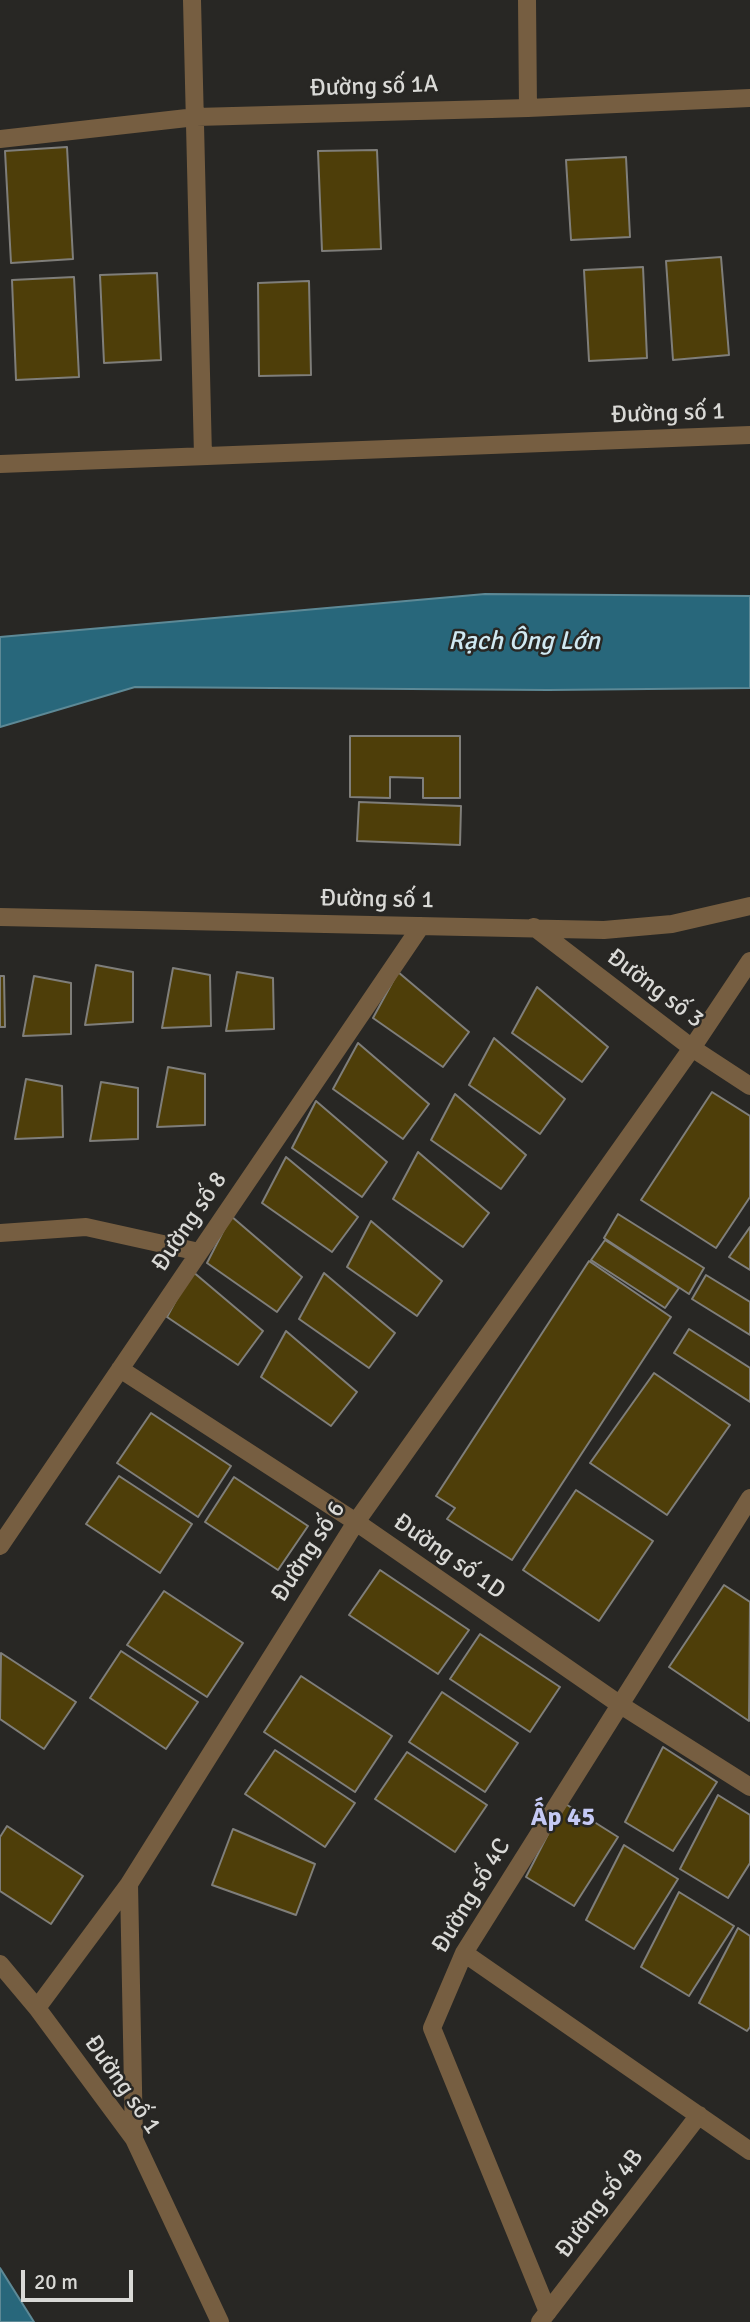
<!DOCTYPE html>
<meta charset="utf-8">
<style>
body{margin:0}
#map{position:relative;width:750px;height:2322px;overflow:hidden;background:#282724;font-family:Signika,sans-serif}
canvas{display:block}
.scale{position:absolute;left:21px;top:2270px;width:112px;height:32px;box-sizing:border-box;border:4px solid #d9d9d6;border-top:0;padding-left:9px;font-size:21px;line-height:24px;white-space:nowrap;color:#d9d9d6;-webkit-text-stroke:5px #282724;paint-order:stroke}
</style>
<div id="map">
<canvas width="750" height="2322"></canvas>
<div class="scale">20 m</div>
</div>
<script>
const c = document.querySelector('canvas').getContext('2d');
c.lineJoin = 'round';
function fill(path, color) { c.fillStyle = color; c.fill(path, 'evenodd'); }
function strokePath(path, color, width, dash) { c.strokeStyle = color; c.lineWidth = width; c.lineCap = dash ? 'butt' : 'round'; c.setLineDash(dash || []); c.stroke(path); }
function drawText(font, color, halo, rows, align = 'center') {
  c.font = font + ' Signika,sans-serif'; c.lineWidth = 5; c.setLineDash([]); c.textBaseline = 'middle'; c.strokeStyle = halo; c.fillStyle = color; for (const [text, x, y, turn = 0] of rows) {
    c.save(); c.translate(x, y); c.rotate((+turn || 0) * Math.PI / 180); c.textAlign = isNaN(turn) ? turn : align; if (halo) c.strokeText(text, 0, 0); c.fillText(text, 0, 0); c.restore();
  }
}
const water = new Path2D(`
 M485,594L750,596V688L548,690L135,687L0,727V637Z
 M0,2268L34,2322H0Z`);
fill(water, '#28677b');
strokePath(water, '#5d8996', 2);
const building = new Path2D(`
 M67,147L73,259L11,263L5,151Z
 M377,150L381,249L322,251L318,151Z
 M626,157L630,237L571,240L566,160Z
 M721,257L729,355L673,360L666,261Z
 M643,267L647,358L589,361L584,270Z
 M157,273L161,360L104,363L100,275Z
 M74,277L79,377L16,380L12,280Z
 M309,281L311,375L259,376L258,283Z
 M350,736H460V798H423V778L390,777V798L350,797Z
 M359,802L461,806L460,845L357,841Z
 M96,965L133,972V1022L85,1025Z
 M173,968L210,975L211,1026L162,1028Z
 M237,972L273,978L274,1029L226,1031Z
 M398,972L469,1032L443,1067L373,1018Z
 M0,976H4L5,1027H0Z
 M34,976L71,983V1034L23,1036Z
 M537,987L608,1047L582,1082L512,1033Z
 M494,1038L565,1099L540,1134L469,1085Z
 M358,1043L429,1104L403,1139L333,1089Z
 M168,1067L205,1074V1125L157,1127Z
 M26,1079L62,1086L63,1137L15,1139Z
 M101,1082L138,1088V1139L90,1141Z
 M712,1092L750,1116V1197L716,1248L641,1200Z
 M455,1094L526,1155L501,1189L431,1140Z
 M316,1101L387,1162L362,1197L292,1148Z
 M418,1152L489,1213L463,1247L393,1199Z
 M286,1157L358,1217L332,1252L262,1203Z
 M618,1214L704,1268L689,1294L604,1238Z
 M231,1216L302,1277L277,1312L207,1263Z
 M371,1221L442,1281L417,1316L347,1267Z
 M750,1227V1270L729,1257Z
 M605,1240L679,1288L665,1308L591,1260Z
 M589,1261L671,1317L512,1560L447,1519L455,1508L436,1496Z
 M192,1271L263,1331L238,1365L167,1317Z
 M324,1273L395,1333L369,1368L299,1319Z
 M706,1275L750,1302V1335L692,1299Z
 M689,1329L750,1368V1402L674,1353Z
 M286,1331L357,1392L331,1426L261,1377Z
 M654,1373L730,1425L667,1515L590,1463Z
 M151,1413L231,1466L198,1517L117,1463Z
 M119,1476L192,1524L160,1573L86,1524Z
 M234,1477L308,1526L278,1570L205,1522Z
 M576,1490L653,1541L599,1621L523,1570Z
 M380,1570L469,1630L438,1674L349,1615Z
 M724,1585L750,1602L749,1721L669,1667Z
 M164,1591L243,1643L207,1697L127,1645Z
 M480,1634L560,1687L530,1732L450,1679Z
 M121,1651L198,1702L166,1749L90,1698Z
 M1,1653L76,1702L44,1749L0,1719Z
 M301,1676L392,1736L355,1792L264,1732Z
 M442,1692L518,1743L485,1792L409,1742Z
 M663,1747L717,1782L673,1851L625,1822Z
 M275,1750L355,1803L325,1847L245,1794Z
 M407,1752L487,1805L455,1852L375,1799Z
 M718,1795L750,1815V1863L728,1898L680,1869Z
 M564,1803L618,1837L574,1906L526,1877Z
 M7,1826L83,1876L51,1924L0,1891V1837Z
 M233,1829L315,1864L296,1915L212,1885Z
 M624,1845L678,1879L634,1949L586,1920Z
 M679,1892L734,1926L689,1996L641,1967Z
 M738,1928L750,1936V2027L747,2031L699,2003Z`);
fill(building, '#4e3e09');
strokePath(building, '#7f7e7a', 2);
strokePath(new Path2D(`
 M192,0L203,456
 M527,0L528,108
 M0,139L196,117L528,108L750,98
 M0,464L750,435
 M0,917L604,930L672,924L750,906
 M534,927L692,1048L750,1086
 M0,1233L86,1227L199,1252
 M120,1369L356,1522L619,1704L750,1787
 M0,1546L421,926
 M464,1953L750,2151
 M0,1964L37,2008L134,2139L220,2322
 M37,2008L129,1884
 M134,2139L129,1884L356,1522L692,1048L750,961
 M548,2312L432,2028L464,1953L750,1498
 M540,2322L699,2115`), '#765e41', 18);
drawText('24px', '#d9d9d6', '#282724', [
 ["Đường số 1A",374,87,-2],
 ["Đường số 1",668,414,-2],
 ["Đường số 1",377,900,1],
 ["Đường số 3",655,989,37],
 ["Đường số 8",190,1222,-56],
 ["Đường số 6",309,1552,-57],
 ["Đường số 1D",449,1557,35],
 ["Đường số 4C",472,1896,-59],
 ["Đường số 1",122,2085,55],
 ["Đường số 4B",600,2204,-53]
]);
drawText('italic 26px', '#d0e9f2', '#282724', [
 ["Rạch Ông Lớn",524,642]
]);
drawText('bold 26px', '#c5c9f4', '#282724', [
 ["Ấp 45",563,1818]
]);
</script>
